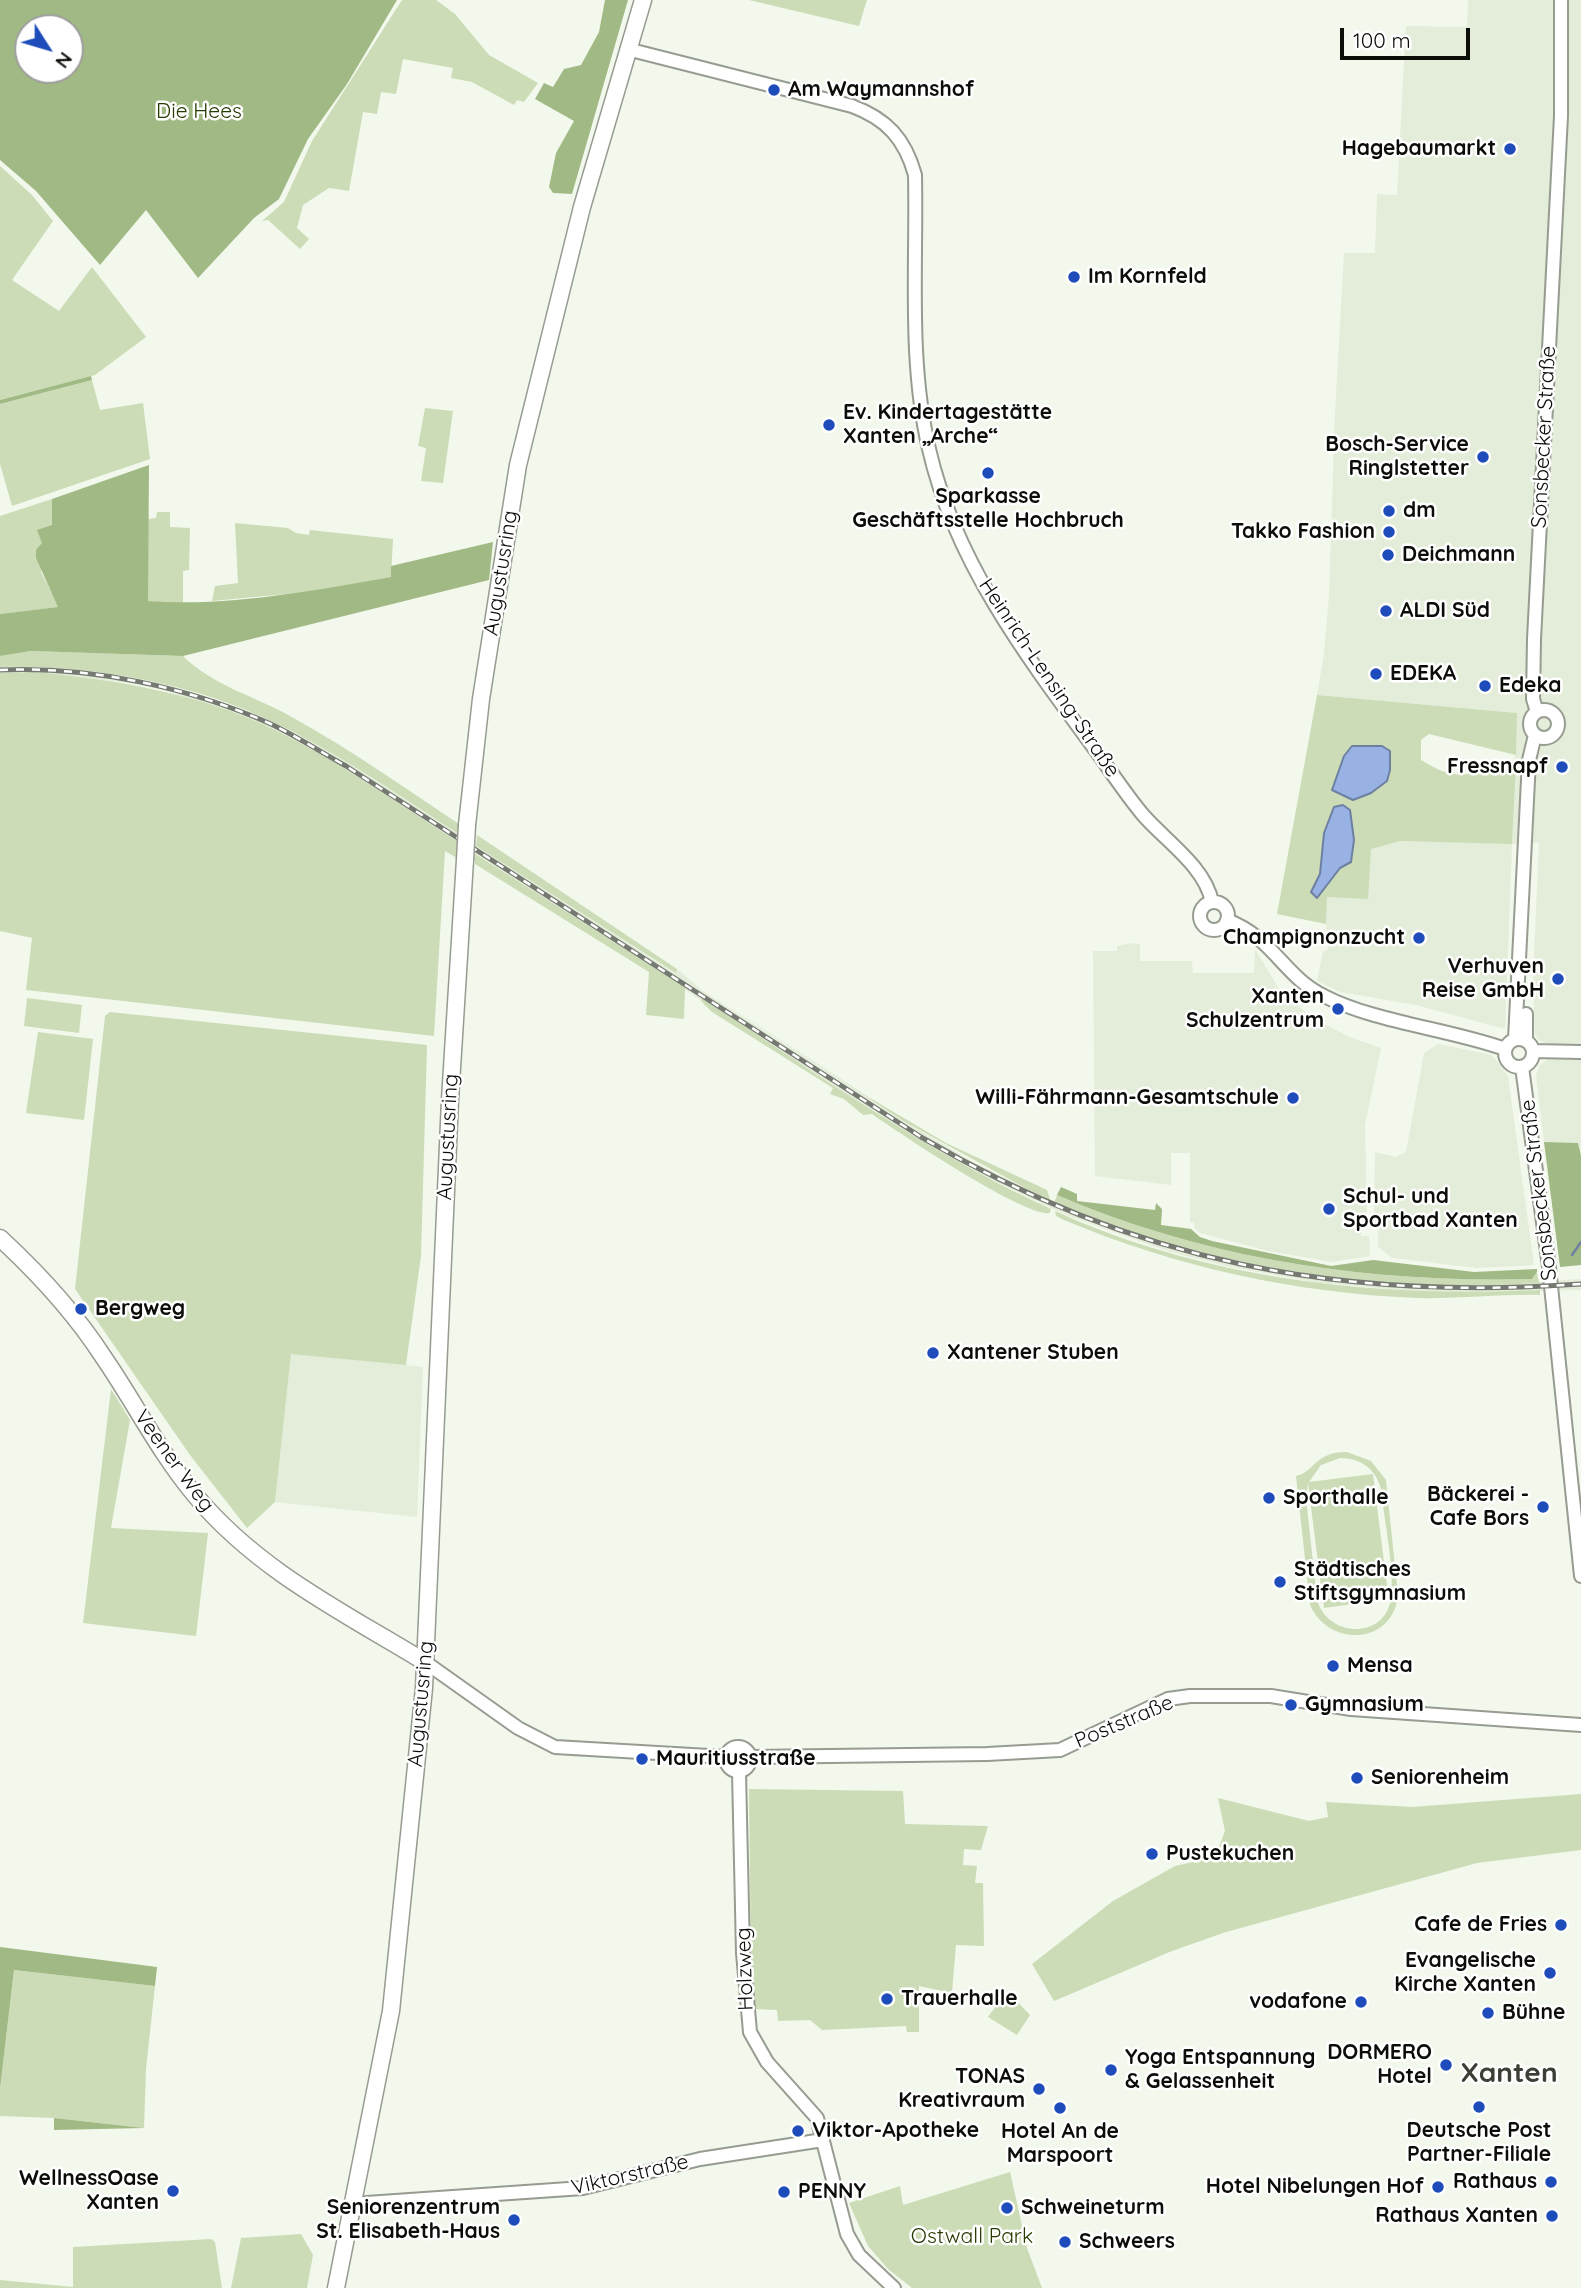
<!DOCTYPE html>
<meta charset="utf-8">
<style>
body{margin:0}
#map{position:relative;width:1581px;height:2288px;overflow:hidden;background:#f2f8ec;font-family:Quicksand,sans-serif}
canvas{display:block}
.north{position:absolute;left:14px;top:14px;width:70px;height:70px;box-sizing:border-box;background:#fff;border:2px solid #9d9e9d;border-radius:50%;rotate:127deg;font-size:19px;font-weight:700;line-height:28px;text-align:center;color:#0b0d09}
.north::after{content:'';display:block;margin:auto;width:24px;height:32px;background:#1e4dbb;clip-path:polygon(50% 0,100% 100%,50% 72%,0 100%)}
.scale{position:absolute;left:1340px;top:28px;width:130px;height:32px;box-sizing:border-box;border:4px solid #0b0d09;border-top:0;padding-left:9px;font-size:21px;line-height:24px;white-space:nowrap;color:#0b0d09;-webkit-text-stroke:5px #fff;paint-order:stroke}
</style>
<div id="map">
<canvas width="1581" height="2288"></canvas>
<div class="north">N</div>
<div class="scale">100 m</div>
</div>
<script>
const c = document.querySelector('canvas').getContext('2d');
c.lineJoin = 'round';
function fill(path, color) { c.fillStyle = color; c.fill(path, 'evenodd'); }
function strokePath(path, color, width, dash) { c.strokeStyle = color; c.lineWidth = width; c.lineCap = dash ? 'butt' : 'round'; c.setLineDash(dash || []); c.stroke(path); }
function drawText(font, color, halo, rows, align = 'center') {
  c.font = font + ' Quicksand,sans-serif'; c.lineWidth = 5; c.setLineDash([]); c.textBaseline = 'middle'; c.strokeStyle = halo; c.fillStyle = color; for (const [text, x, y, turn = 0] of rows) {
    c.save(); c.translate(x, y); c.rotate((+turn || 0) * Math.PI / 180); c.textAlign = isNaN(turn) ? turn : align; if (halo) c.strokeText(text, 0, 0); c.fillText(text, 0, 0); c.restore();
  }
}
fill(new Path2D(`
 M1468,0H1581V1156L1578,1143L1544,1142L1536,1076L1539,1066L1549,1058L1551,1045L1540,1041L1535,1034L1533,978L1539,843L1512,844L1505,1029L1416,1005L1340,992L1317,981L1323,951H1327L1329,941L1326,939L1327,897L1370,849L1400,841L1512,843L1517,713L1317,695L1324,654L1329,595L1335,412L1344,253H1375L1377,194L1397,195L1406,26L1467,27Z
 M21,666L133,679L195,693L258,715L314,742L375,780L462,836L461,844L238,714L163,690L127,683L34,672L0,673V667Z
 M476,846L675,973L677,969L703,991L905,1122L973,1162L1064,1207L1152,1240L1293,1273L1339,1280L1452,1287L1581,1279V1290L1437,1293L1320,1283L1230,1267L1170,1252L1066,1215L971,1170L903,1131L475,854Z
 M1133,943L1140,944V961H1192L1193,973H1254L1255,949L1279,989L1310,1016L1347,1036L1381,1048L1365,1125L1367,1222H1361V1236H1369L1370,1256L1332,1262L1268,1251L1200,1233L1195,1229L1194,1222H1190V1153H1171V1185L1095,1176L1093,951H1117V946Z
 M1438,1044L1492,1055L1508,1076L1534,1265L1477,1268L1392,1258L1378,1247V1222H1374L1375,1152L1396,1157L1406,1152L1424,1053Z
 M291,1353L423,1367L417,1517L275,1502Z`), '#e3edd9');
fill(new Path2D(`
 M402,0H436L455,14L489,55L538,83L524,102L517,100L514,105L472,82L451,78L453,68L403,59L396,94L381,92L377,114L363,112L349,191L329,188L303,205L297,228L309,239L300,249L268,220L262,221L284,202L312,141Z
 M749,0H867L859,26Z
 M0,166L32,195L53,221L12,280L59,311L92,267L146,337L95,375L0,400Z
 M92,380L100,410L143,403L150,459L12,506L0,464V404Z
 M425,408L453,411L443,483L421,481L426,448L418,446Z
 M52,499V525L42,543L41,572L59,607L0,614V516Z
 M157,512H170V527L190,528L189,570L183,571V604L147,601L148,519L156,518Z
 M235,523L288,528L296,533L309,535L310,530L393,539L391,577L308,592L212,601L215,586L238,583Z
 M31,651L183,656C212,685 254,696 290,716C350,749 405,788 462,826V836C396,794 332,748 260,716C187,682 81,664 0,667V656Z
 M34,672C117,680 199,693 275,730C340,762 400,805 461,844L460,860L445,851L434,1036L26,990L32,938L0,931V673Z
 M1317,695L1517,713L1516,755L1429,734L1421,740V760C1464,787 1472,770 1516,761L1512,844L1400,841L1371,849L1368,899L1327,897L1326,924L1277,914Z
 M477,835L677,969L676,973L476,846Z
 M475,854L685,987L684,1019L646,1015L649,972L475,864Z
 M703,989L865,1095L946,1143L1047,1190L1051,1202L905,1122Z
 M27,998L82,1005L79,1033L24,1026Z
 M702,998C815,1073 926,1152 1051,1209L1050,1213C1024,1217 899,1133 872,1114L863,1115L844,1099L830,1094L833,1088L712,1012L701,1001Z
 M110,1012L427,1045L421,1256L406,1365L291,1354L275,1502L247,1528L190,1455L75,1289L105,1016Z
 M38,1032L93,1039L84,1120L26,1113Z
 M1057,1195C1208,1260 1368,1283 1532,1279L1537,1272L1539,1283C1372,1294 1209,1267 1054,1203Z
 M1055,1211C1206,1280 1376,1298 1540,1290V1295C1499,1294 1458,1299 1417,1298C1295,1293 1176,1267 1064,1220L1056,1216Z
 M111,1389L130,1420L111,1528L208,1533L196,1636L83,1623Z
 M1347,1452L1371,1461L1386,1480L1398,1595C1393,1645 1329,1648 1310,1605L1296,1476C1315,1472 1314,1452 1347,1452ZM1340,1458C1361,1458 1376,1469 1381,1489C1384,1519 1395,1571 1391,1599C1384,1641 1326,1637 1317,1599L1306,1498L1308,1483L1322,1594L1387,1586L1373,1474L1309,1482L1321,1465Z
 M1387,1590L1388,1599L1324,1608L1323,1599Z
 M749,1789L903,1791L905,1824L988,1826L981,1850L964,1849L963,1865L977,1866L975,1883H983L984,1946L956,1945L952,1993L919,1986V2032H907L906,2026L822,2030L810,2020L778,2021L777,2010L755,2009L751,1980Z
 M1581,1794V1850L1477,1863L1226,1932L1172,1951L1054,2001L1032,1964L1113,1901L1175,1866L1215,1857L1225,1831L1218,1798L1309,1821L1328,1817L1326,1802L1412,1807Z
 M14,1970L155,1986L146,2069L144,2128L54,2118L0,2116V2089Z
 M1007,1991L1030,2015L1017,2035L988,2017Z
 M1010,2172L1027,2248L1042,2288H912L888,2269L868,2246L849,2203L900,2186L903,2205Z
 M301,2234L313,2255L307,2288H231L241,2238Z
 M211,2239L215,2242L222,2288H0V2280L73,2287V2247Z`), '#cbdcb6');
fill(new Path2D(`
 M0,0H397L347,84L308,139L279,199L254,218L198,278L146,210L100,265L36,191L0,160ZM28,28H70V70H28Z
 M605,0H628L572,194L553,193L549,187L556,153L574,121L535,99L544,83L553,87L564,69L581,65L599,32Z
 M91,376L92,380L0,404V400Z
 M149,465L148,601C228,607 311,591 391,577V566L493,542L489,580L183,656L31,651L0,656V614L58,607L36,558V550L42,543L37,530L52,525V499Z
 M1544,1142L1578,1143L1581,1156V1241L1571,1256L1581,1244V1265L1560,1267Z
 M1061,1187L1077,1194V1201L1155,1210L1156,1203L1162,1209L1161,1225L1191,1229L1200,1237L1212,1241L1331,1266L1373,1260L1474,1272L1537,1269V1272L1532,1279C1368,1283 1208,1260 1057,1195Z
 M0,1947L157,1967L155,1986L14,1970L0,2089Z
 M54,2118L144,2128L54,2130Z`), '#a1b984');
const water = new Path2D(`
 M1352,746H1382L1390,751V770L1387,781L1371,793L1353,800L1332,790L1344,756Z
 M1343,805L1350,810L1354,840L1351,862L1340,868L1317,898L1311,892L1320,874L1324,833L1334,807Z`);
fill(water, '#98b2e4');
strokePath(water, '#6e80a2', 2);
strokePath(new Path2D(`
 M1572,1255L1581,1242`), '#6e80a2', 2.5);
const minor = new Path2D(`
 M627,49L852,106C887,119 905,139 915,175C917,266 908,360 929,449C955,563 1029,660 1097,752C1112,773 1127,796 1144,816C1167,842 1205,867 1212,902
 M1530 724a14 14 0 1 1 28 0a14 14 0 1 1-28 0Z
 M1537,712L1533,699L1534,639L1561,116V0
 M1200 916a14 14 0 1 1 28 0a14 14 0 1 1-28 0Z
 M1227,920C1274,938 1283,976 1324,996C1374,1022 1449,1029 1505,1049
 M1526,1014V1041
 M1505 1053a14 14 0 1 1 28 0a14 14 0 1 1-28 0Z
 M1515,1039L1529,760L1535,735
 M1533,1051L1581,1052
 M1522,1067L1549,1267L1581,1576
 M425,1662L518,1728L555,1747L726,1757
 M726 1759a12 12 0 1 1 24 0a12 12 0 1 1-24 0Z
 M751,1757L987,1754L1060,1750L1168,1699L1190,1696H1271L1351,1709L1581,1725
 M739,1772L743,1953L750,2032L767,2062L817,2118L847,2234L859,2255L894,2288
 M352,2204L583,2188L700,2159L823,2140`);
const major = new Path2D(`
 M467,825L481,699L518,465L582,207L643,0
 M0,1238C39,1274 75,1313 104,1358C135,1403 159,1452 195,1495C257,1570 343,1612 425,1662
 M336,2288L391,2011L424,1688L450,1100L465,860`);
strokePath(minor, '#979c91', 16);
strokePath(major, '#979c91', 19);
strokePath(minor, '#fff', 12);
strokePath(major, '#fff', 16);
const rail = new Path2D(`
 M0,670C91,666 188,687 271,724C296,736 321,752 346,766L921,1137C1134,1262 1337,1301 1581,1284`);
strokePath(rail, '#757971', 5);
strokePath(rail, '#fff', 2.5, [8]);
const majorBridge = new Path2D(`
 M465,860L467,825`);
strokePath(majorBridge, '#979c91', 19, []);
strokePath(majorBridge, '#fff', 16);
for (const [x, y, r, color] of [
 [774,90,7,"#1e4dbb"],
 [1510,149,7,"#1e4dbb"],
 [1074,277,7,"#1e4dbb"],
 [829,425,7,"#1e4dbb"],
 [1483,457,7,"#1e4dbb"],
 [988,473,7,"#1e4dbb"],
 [1389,511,7,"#1e4dbb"],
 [1389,532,7,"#1e4dbb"],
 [1388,555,7,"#1e4dbb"],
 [1386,611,7,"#1e4dbb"],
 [1376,674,7,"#1e4dbb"],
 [1485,686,7,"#1e4dbb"],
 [1562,767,7,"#1e4dbb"],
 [1419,938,7,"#1e4dbb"],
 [1558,979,7,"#1e4dbb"],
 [1338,1009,7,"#1e4dbb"],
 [1293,1098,7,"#1e4dbb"],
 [1329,1209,7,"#1e4dbb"],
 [81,1309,7,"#1e4dbb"],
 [933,1353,7,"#1e4dbb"],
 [1269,1498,7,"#1e4dbb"],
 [1543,1507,7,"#1e4dbb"],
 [1280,1582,7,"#1e4dbb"],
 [1333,1666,7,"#1e4dbb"],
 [1291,1705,7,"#1e4dbb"],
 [642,1759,7,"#1e4dbb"],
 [1357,1778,7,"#1e4dbb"],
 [1152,1854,7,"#1e4dbb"],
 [1561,1925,7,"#1e4dbb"],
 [1550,1973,7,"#1e4dbb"],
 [887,1999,7,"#1e4dbb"],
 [1361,2002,7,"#1e4dbb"],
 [1488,2013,7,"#1e4dbb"],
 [1446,2065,7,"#1e4dbb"],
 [1111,2070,7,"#1e4dbb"],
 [1039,2089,7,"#1e4dbb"],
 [1479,2107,7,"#1e4dbb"],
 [1060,2108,7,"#1e4dbb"],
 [798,2131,7,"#1e4dbb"],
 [1551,2182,7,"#1e4dbb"],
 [1438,2187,7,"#1e4dbb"],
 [173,2191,7,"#1e4dbb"],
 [784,2192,7,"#1e4dbb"],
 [1007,2208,7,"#1e4dbb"],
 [1552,2216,7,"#1e4dbb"],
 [514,2220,7,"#1e4dbb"],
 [1065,2242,7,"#1e4dbb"]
]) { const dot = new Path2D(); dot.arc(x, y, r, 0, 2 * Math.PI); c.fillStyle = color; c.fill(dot); strokePath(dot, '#fff', 2.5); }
drawText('bold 21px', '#0b0d09', '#fff', [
 ["Am Waymannshof",788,90],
 ["Hagebaumarkt",1496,149,"right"],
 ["Im Kornfeld",1088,277],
 ["Ev. Kindertagestätte",843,413],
 ["Xanten „Arche“",843,437],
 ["Bosch-Service",1469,445,"right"],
 ["Ringlstetter",1469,469,"right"],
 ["Sparkasse",988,497,"center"],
 ["Geschäftsstelle Hochbruch",988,521,"center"],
 ["dm",1403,511],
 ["Takko Fashion",1375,532,"right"],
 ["Deichmann",1402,555],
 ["ALDI Süd",1400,611],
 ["EDEKA",1390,674],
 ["Edeka",1499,686],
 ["Fressnapf",1548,767,"right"],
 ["Champignonzucht",1405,938,"right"],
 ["Verhuven",1544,967,"right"],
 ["Reise GmbH",1544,991,"right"],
 ["Xanten",1324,997,"right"],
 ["Schulzentrum",1324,1021,"right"],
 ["Willi-Fährmann-Gesamtschule",1279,1098,"right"],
 ["Schul- und",1343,1197],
 ["Sportbad Xanten",1343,1221],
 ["Bergweg",95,1309],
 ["Xantener Stuben",947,1353],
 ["Bäckerei -",1529,1495,"right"],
 ["Cafe Bors",1529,1519,"right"],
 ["Sporthalle",1283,1498],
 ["Städtisches",1294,1570],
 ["Stiftsgymnasium",1294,1594],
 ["Mensa",1347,1666],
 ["Gymnasium",1305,1705],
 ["Mauritiusstraße",656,1759],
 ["Seniorenheim",1371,1778],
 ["Pustekuchen",1166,1854],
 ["Cafe de Fries",1547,1925,"right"],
 ["Evangelische",1536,1961,"right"],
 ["Kirche Xanten",1536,1985,"right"],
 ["Trauerhalle",901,1999],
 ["vodafone",1347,2002,"right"],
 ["Bühne",1502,2013],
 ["DORMERO",1432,2053,"right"],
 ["Hotel",1432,2077,"right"],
 ["Yoga Entspannung",1125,2058],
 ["& Gelassenheit",1125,2082],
 ["TONAS",1025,2077,"right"],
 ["Kreativraum",1025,2101,"right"],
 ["Viktor-Apotheke",812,2131],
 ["Deutsche Post",1479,2131,"center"],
 ["Partner-Filiale",1479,2155,"center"],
 ["Hotel An de",1060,2132,"center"],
 ["Marspoort",1060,2156,"center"],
 ["WellnessOase",159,2179,"right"],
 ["Xanten",159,2203,"right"],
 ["Rathaus",1537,2182,"right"],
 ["Hotel Nibelungen Hof",1424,2187,"right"],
 ["PENNY",798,2192],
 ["Seniorenzentrum",500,2208,"right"],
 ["St. Elisabeth-Haus",500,2232,"right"],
 ["Schweineturm",1021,2208],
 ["Rathaus Xanten",1538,2216,"right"],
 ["Schweers",1079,2242]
], 'left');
drawText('21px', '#263b00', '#fff', [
 ["Die Hees",199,112],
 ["Ostwall Park",972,2237]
]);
drawText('21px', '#0b0d09', '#fff', [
 ["Sonsbecker Straße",1544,437,-87],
 ["Augustusring",501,573,-81],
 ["Heinrich-Lensing-Straße",1049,678,56],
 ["Augustusring",448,1137,-87],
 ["Sonsbecker Straße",1539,1190,-97],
 ["Veener Weg",174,1461,54],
 ["Augustusring",421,1704,-85],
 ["Poststraße",1124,1722,-23],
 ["Holzweg",745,1969,-92],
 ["Viktorstraße",630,2175,-13]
]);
drawText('bold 28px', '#3b3f36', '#fff', [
 ["Xanten",1509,2074]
]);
</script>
